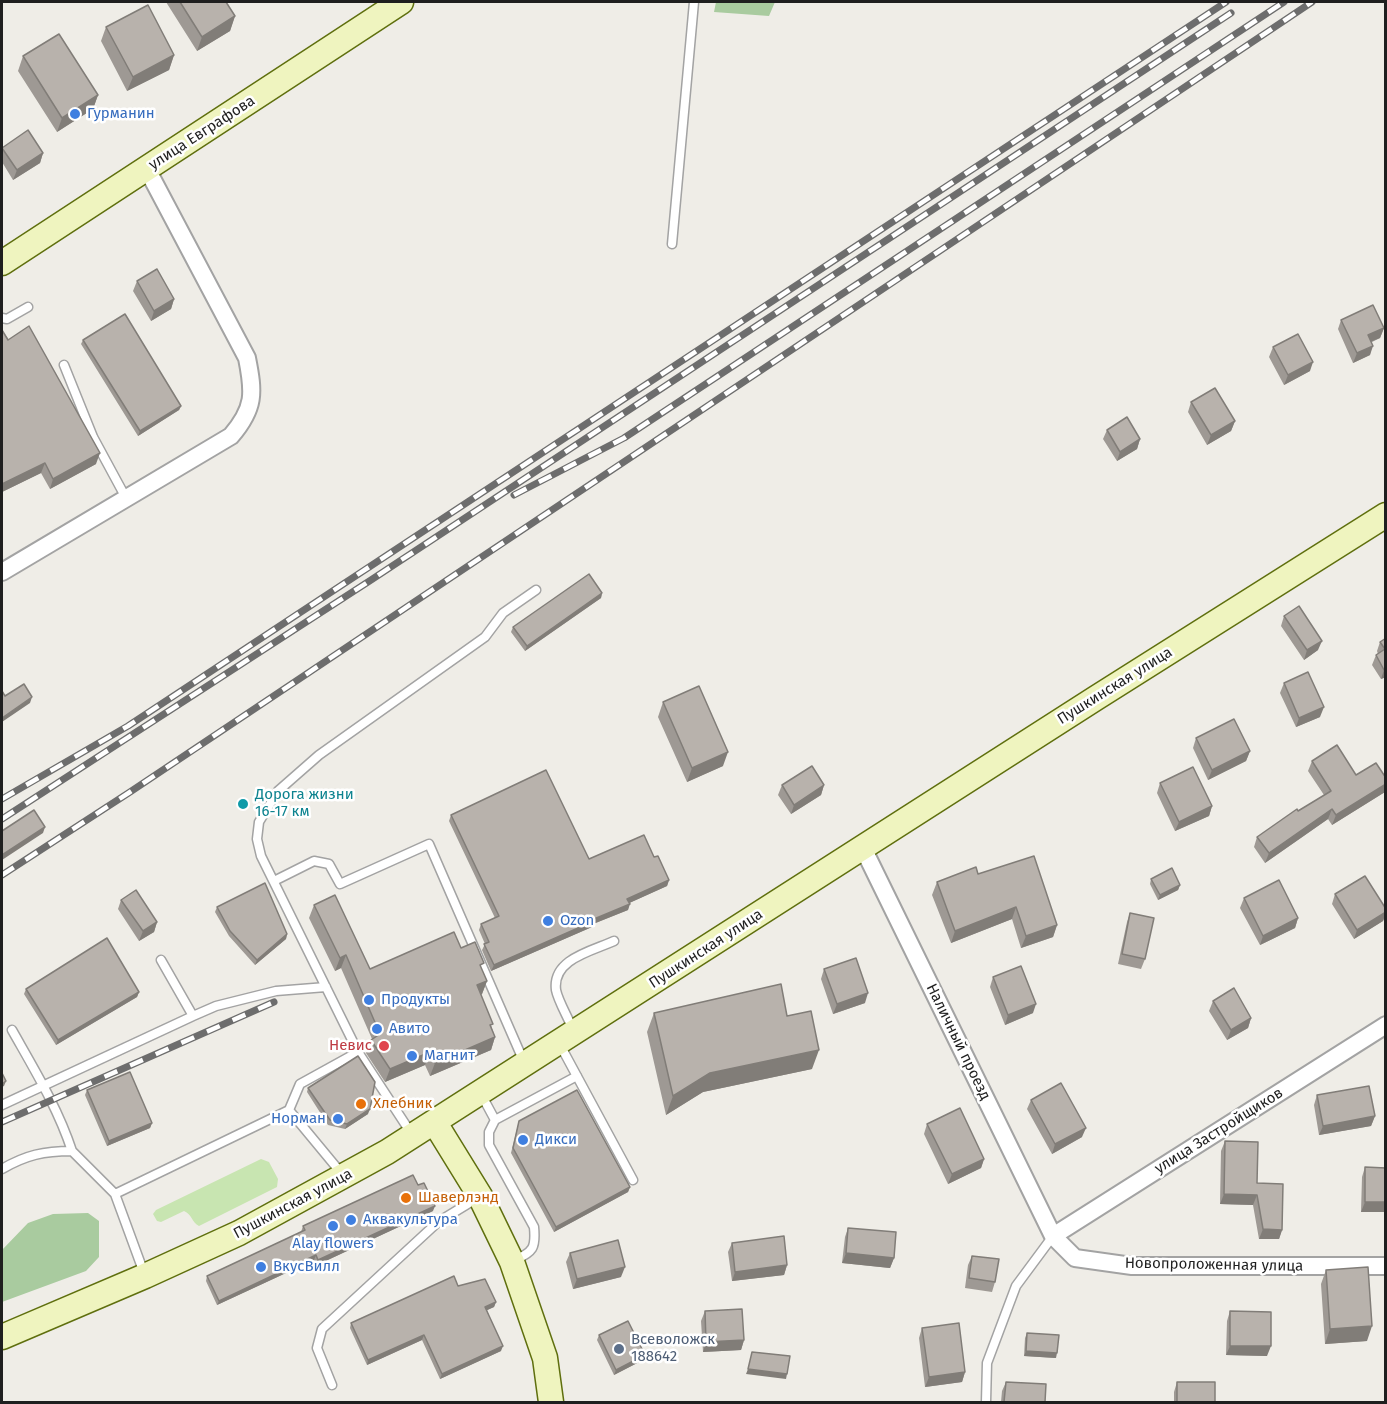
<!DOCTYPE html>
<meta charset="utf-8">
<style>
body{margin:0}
#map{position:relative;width:1387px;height:1404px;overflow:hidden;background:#efede7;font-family:"Fira Sans",sans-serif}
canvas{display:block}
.frame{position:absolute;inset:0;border:3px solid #1f1f1f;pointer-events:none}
</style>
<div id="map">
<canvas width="1387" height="1404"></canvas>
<div class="frame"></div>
</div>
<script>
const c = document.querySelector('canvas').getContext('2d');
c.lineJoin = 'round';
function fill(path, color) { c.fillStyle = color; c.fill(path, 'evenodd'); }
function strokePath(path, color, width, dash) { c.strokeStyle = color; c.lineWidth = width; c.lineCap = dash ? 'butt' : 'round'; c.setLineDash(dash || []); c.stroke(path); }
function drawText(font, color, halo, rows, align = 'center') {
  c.font = font + ' "Fira Sans",sans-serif'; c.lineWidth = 5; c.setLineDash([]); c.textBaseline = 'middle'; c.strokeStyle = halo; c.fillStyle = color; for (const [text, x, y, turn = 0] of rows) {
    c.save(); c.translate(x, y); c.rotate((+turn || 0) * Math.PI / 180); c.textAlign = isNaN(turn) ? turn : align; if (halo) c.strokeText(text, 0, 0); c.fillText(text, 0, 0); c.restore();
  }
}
fill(new Path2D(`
 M261,1159L269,1162L278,1179L277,1187L199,1226C192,1223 192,1214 184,1211L161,1222L157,1221L153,1214L156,1210Z`), '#c8e5b1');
fill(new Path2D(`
 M716,2H775L769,16L714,12Z
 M88,1213L99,1221V1257L86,1271L2,1302V1250L28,1223L53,1214Z`), '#a9cb9f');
const lane = new Path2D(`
 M672,244L694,2
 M2,318L7,319L28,307
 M64,365L93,437L126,498
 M274,881L314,861L329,864L340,884L429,844L524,1062
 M161,960L193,1016L216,1006L276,991L326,987
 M12,1030C34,1069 58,1108 72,1151
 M573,1030C569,1019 558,1001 556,990C552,959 592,951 614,941
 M559,1043L633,1180
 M481,1094L495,1120
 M2,1105L193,1016
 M411,1133L358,1052L261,856L257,839L259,822L278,791L319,755L485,637L503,613L536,590
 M2,1169C26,1155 44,1151 72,1151L115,1194
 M342,1174L289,1110L300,1084L358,1052
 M515,1260C533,1252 536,1248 534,1227L489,1145V1132L495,1120L577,1076
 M144,1273L115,1194L289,1110
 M332,1385L317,1348L322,1329L438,1222L479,1197
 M986,1402L987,1363L1016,1286L1053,1236`);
const street = new Path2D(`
 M2,572L231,436C255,408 254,393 247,358L147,169
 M863,848L1053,1236L1075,1258L1132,1266H1386
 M1053,1236L1386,1025`);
const secondary = new Path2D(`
 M2,263L401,2
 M435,1123L480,1196L512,1262L545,1358L551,1402
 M2,1337L145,1276L239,1233L387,1152L1096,698L1386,515`);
strokePath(lane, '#a3a3a3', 11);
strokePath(street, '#a3a3a3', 20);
strokePath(secondary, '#5f6f0e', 27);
strokePath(lane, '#fff', 8);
strokePath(street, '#fff', 16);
strokePath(secondary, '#eff4bf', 24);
const rail = new Path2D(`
 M514,495L624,438L1284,2
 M2,799L128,726L1226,2
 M2,819L371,580L1231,13
 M2,875L130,792L1312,2
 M2,1122L274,1002`);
strokePath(rail, '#6d6d6d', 7);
strokePath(rail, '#fff', 4.5, [14]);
fill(new Path2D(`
 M166,2H226L235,16L230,31L197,51Z
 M106,27L174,55L169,70L127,91L101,41Z
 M23,56L98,95L93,109L57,132L18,71Z
 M2,148L43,153L40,163L13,180L2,162Z
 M137,281L174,299L171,309L151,321L133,291Z
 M1341,320L1384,328L1380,338L1372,342L1370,355L1353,363L1338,329Z
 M2,330L96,464L50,489L41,473L2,492Z
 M83,340L181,406L179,410L138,436L81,344Z
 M1273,347L1310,371L1284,385L1269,357Z
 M1191,402L1235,421L1231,431L1207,445L1188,412Z
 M1107,430L1140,439L1137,449L1117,461L1103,439Z
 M602,593L601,598L525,651L511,632L513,627Z
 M1284,616L1318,650L1304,660L1281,626Z
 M1386,638V677L1381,679L1372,665L1376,655L1378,654L1377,651L1380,642Z
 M1284,683L1320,717L1296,727L1280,693Z
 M663,702L723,766L687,782L658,717Z
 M1196,738L1250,751L1246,761L1208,780L1193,748Z
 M1312,761L1356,775L1386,778L1385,792L1332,825L1328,819L1265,863L1254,847L1257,837L1324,795L1308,771Z
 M1160,783L1212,806L1209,816L1175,831L1157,793Z
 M782,785H824L821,795L791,814L778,795Z
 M451,815L589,859L654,857L669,880L667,886L629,903L628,910L593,924L592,927L491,971L482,950L485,944L479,930L481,924L495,918L449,821Z
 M978,874L1057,925L1053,937L1021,948L1012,919L951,943L932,895L937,882Z
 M1151,879L1180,885L1178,890L1158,900L1150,884Z
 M1335,894L1386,909V915L1383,921L1354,939L1332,904Z
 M1244,898L1298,918L1295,928L1260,945L1240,908Z
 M121,900L157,922L154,932L139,941L118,909Z
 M314,905L370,969L461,948L482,970L487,981L482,994L481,995L495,1037L491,1050L430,1076L425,1065L385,1082L366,1053L371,1040L372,1039L341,968L335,971L309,918Z
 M217,907L287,934L286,939L255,965L229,936L215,912Z
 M1130,913L1145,959L1141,969L1118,964L1127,922Z
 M824,969L865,1003L833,1014L821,979Z
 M993,977L1033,1013L1005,1025L990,987Z
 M26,989L139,992L137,997L56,1045L24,994Z
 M1213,1001L1251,1018L1248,1028L1227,1040L1209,1011Z
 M654,1013L787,1016L812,1069L703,1092L666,1115L647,1032Z
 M308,1088L368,1114L345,1129L328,1125L307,1092Z
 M87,1090L152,1123L150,1128L107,1146L85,1095Z
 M1317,1095L1375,1116L1371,1126L1319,1135L1314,1105Z
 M1031,1100L1082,1137L1052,1154L1027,1109Z
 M519,1121L630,1187L628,1192L554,1232L511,1153Z
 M927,1124L984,1159L981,1168L948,1184L924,1134Z
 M1225,1141L1257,1183L1282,1230L1279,1239H1259L1253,1205L1220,1204L1221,1151Z
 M1365,1167L1386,1168V1212H1361L1362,1177Z
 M418,1185L433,1211L317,1265L314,1260L217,1305L206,1281L207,1276L301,1232L303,1226Z
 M848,1228L894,1258L890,1268L842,1263L845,1237Z
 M732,1243L787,1265L784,1275L732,1281L728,1252Z
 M570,1253L621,1277L573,1289L566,1262Z
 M972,1256L995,1282L992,1292L965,1288L968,1265Z
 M1326,1270L1367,1341L1325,1344L1321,1284Z
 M458,1286L496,1302L494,1307L487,1310L501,1351L440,1379L422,1340L367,1365L350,1328L351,1323Z
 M705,1311L744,1340L741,1350L703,1352L701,1321Z
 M1230,1311L1267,1356L1226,1355L1227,1321Z
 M922,1328L965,1372L962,1382L925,1387L919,1338Z
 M1027,1333L1056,1358L1024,1356L1025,1338Z
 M599,1335L645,1355L643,1360L614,1375L597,1340Z
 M1006,1382L1045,1402H1001L1002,1391Z
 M1177,1382L1215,1402H1174V1392Z`), '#9e9994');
fill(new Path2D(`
 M235,16L230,31L197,51L202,37Z
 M174,55L169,70L127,91L133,77Z
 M98,95L93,109L57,132L62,118Z
 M43,153L40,163L13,180L17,170Z
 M174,299L171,309L151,321L154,311Z
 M1384,328L1380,338L1365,344L1368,335Z
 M1373,346L1370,355L1353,363L1357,353Z
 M1313,362L1310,371L1284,385L1288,375Z
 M181,406L179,410L138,436L140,431Z
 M1235,421L1231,431L1207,445L1211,435Z
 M1140,439L1137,449L1117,461L1120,452Z
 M100,453L96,464L50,489L53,479Z
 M45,463L41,473L2,492V484Z
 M602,593L601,598L525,651L527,646Z
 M1322,641L1318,650L1304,660L1307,650Z
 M1386,669V677L1381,679L1384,670Z
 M32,697L30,703L2,722V718Z
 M1324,707L1320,717L1296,727L1299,718Z
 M1250,751L1246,761L1208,780L1212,770Z
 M728,752L723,766L687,782L692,768Z
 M1386,784L1385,792L1332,825L1336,815Z
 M824,785L821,795L791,814L794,805Z
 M1212,806L1209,816L1175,831L1179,822Z
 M1332,809L1328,819L1265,863L1269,853Z
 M45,827L43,833L2,860V855Z
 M669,880L667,886L625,905L627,899Z
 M1180,885L1178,890L1158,900L1160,895Z
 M630,904L628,910L593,924L592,927L491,971L494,965L594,919Z
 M1016,907L1012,919L951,943L955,931Z
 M1386,912L1383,921L1354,939L1357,930Z
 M1298,918L1295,928L1260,945L1263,936Z
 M157,922L154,932L139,941L143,931Z
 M1057,925L1053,937L1021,948L1026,936Z
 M287,934L286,939L255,965L257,960Z
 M346,955L341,968L335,971L340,958Z
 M487,981L482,994L472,998L477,985Z
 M139,992L137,997L56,1045L58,1040Z
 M868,993L865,1003L833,1014L837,1004Z
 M1036,1004L1033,1013L1005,1025L1008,1015Z
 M1251,1018L1248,1028L1227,1040L1231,1030Z
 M495,1037L491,1050L430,1076L435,1063Z
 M819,1050L812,1069L703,1092L666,1115L673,1096L710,1073Z
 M430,1052L425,1065L385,1082L390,1069Z
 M6,1081L4,1086L2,1087V1084Z
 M370,1109L368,1114L345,1129L347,1124Z
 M1375,1116L1371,1126L1319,1135L1323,1126Z
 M152,1123L150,1128L107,1146L109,1141Z
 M1086,1128L1082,1137L1052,1154L1055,1144Z
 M984,1159L981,1168L948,1184L952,1174Z
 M630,1187L628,1192L554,1232L556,1227Z
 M1224,1194L1257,1195L1253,1205L1220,1204Z
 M1365,1202H1386V1212H1361Z
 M435,1206L433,1211L317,1265L318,1260Z
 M1263,1229L1282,1230L1279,1239H1259Z
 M846,1253L894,1258L890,1268L842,1263Z
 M316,1255L314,1260L217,1305L219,1301Z
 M787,1265L784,1275L732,1281L735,1272Z
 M625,1267L621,1277L573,1289L577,1279Z
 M496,1302L494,1307L483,1312L485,1307Z
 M1372,1326L1367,1341L1325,1344L1330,1329Z
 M424,1335L422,1340L367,1365L368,1360Z
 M744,1340L741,1350L703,1352L706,1342Z
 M503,1346L501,1351L440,1379L442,1374Z
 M1230,1346H1271L1267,1356L1226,1355Z
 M1026,1351L1057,1353L1056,1358L1024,1356Z
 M645,1355L643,1360L614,1375L616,1370Z
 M748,1369L787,1374L786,1379L746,1374Z
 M965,1372L962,1382L925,1387L929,1377Z`), '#817d78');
const building = new Path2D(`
 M180,2H226L235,16L202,37Z
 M148,5L174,55L133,77L106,27Z
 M59,34L98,95L62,118L23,56Z
 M28,130L43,153L17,170L2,148Z
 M157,269L174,299L154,311L137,281Z
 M1373,305L1384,328L1368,335L1373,346L1357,353L1341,320Z
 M125,314L181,406L140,431L83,340Z
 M29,326L100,453L53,479L45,463L2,484V330L8,340Z
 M1298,334L1313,362L1288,375L1273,347Z
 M1215,388L1235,421L1211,435L1191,402Z
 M1127,417L1140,439L1120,452L1107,430Z
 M589,574L602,593L527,646L513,627Z
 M1299,606L1322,641L1307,650L1284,616Z
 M1386,638V669L1384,670L1376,655L1385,649L1380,642Z
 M1308,672L1324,707L1299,718L1284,683Z
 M24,684L32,697L2,718V691L5,696Z
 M699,686L728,752L692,768L663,702Z
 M1234,719L1250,751L1212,770L1196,738Z
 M1337,745L1356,775L1376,763L1386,778V784L1336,815L1332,809L1269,853L1257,837L1297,809L1298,811L1331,791L1312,761Z
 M812,766L824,785L794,805L782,785Z
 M1193,767L1212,806L1179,822L1160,783Z
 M546,770L589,859L644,835L654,857L658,856L669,880L627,899L630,904L594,919V921L494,965L484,944L489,942L481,924L499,916L451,815Z
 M34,810L45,827L2,855V831Z
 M1034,856L1057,925L1026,936L1016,907L955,931L937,882L976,867L978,874Z
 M1172,868L1180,885L1160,895L1151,879Z
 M1365,876L1386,909V912L1357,930L1335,894Z
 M1279,880L1298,918L1263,936L1244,898Z
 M265,883L287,934L257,960L230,931L217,907Z
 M136,890L157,922L143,931L121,900Z
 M335,895L370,969L454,932L461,948L475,942L484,963L480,965L487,981L477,985L493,1024L490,1025L495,1037L435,1063L430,1052L390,1069L371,1040L380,1034L346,955L340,958L314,905Z
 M1130,913L1154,918L1145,959L1122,954Z
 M107,938L139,992L58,1040L26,989Z
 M856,958L868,993L837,1004L824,969Z
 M1021,966L1036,1004L1008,1015L993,977Z
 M781,984L787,1016L811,1011L819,1050L710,1073L673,1096L654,1013Z
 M1234,988L1251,1018L1231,1030L1213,1001Z
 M358,1056L375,1082L370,1109L347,1124L330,1120L308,1088Z
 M130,1072L152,1123L109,1141L87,1090Z
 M2,1073L6,1081L2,1084Z
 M1061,1083L1086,1128L1055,1144L1031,1100Z
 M1369,1086L1375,1116L1323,1126L1317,1095Z
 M577,1090L630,1187L556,1227L513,1148L519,1121Z
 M960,1108L984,1159L952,1174L927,1124Z
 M1225,1141L1258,1142L1257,1183L1283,1184L1282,1230L1263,1229L1257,1195L1224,1194Z
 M1365,1167L1386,1168V1202H1365Z
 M413,1175L418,1185L424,1183L435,1206L318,1260L316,1255L219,1301L207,1276L305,1230L303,1226Z
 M848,1228L896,1232L894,1258L846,1253Z
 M784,1236L787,1265L735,1272L732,1243Z
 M618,1240L625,1267L577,1279L570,1253Z
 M972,1256L999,1259L995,1282L969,1278Z
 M1368,1267L1372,1326L1330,1329L1326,1270Z
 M454,1276L458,1286L485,1279L496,1302L485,1307L503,1346L442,1374L424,1335L368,1360L351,1323Z
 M742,1309L744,1340L706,1342L705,1311Z
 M1230,1311L1271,1312V1346H1230Z
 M628,1321L645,1355L616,1370L599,1335Z
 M959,1323L965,1372L929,1377L922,1328Z
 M1027,1333L1059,1335L1057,1353L1026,1351Z
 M752,1352L790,1356L787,1374L748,1369Z
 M1006,1382L1046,1384L1045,1402H1004Z
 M1177,1382H1215V1402H1177Z`);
fill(building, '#b8b2ac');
strokePath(building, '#817d78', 1.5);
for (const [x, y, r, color] of [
 [75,114,6,"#3f7fe0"],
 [243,804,6,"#0f9aa8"],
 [548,921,6,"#3f7fe0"],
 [369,1000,6,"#3f7fe0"],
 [377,1029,6,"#3f7fe0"],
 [384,1046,6,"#e0444e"],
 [412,1056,6,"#3f7fe0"],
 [361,1104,6,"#e8710a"],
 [338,1119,6,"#3f7fe0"],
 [523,1140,6,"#3f7fe0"],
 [406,1198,6,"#e8710a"],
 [351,1220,6,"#3f7fe0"],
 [333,1226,6,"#3f7fe0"],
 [261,1267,6,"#3f7fe0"],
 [619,1349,6,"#5c6f8a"]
]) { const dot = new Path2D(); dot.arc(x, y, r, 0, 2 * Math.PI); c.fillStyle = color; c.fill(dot); strokePath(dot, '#fff', 2); }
drawText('15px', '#366cbe', '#fff', [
 ["Гурманин",87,114],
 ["Ozon",560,921],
 ["Продукты",381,1000],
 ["Авито",389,1029],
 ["Магнит",424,1056],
 ["Норман",326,1119,"right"],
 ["Дикси",535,1140],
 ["Аквакультура",363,1220],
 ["Alay flowers",333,1244,"center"],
 ["ВкусВилл",273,1267]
], 'left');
drawText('15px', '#1f1f1f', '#fff', [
 ["улица Евграфова",202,133,-33],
 ["Пушкинская улица",1115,686,-32],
 ["Пушкинская улица",706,949,-33],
 ["Наличный проезд",958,1042,64],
 ["улица Застройщиков",1219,1131,-32],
 ["Пушкинская улица",293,1204,-28],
 ["Новопроложенная улица",1214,1265,1]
]);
drawText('15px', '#0d838f', '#fff', [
 ["Дорога жизни",255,795],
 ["16-17 км",255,812]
], 'left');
drawText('15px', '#be3a42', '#fff', [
 ["Невис",372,1046]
], 'right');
drawText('15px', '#c56008', '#fff', [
 ["Хлебник",373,1104],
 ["Шаверлэнд",418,1198]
], 'left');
drawText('15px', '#4e5e75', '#fff', [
 ["Всеволожск",631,1340],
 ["188642",631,1357]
], 'left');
</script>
